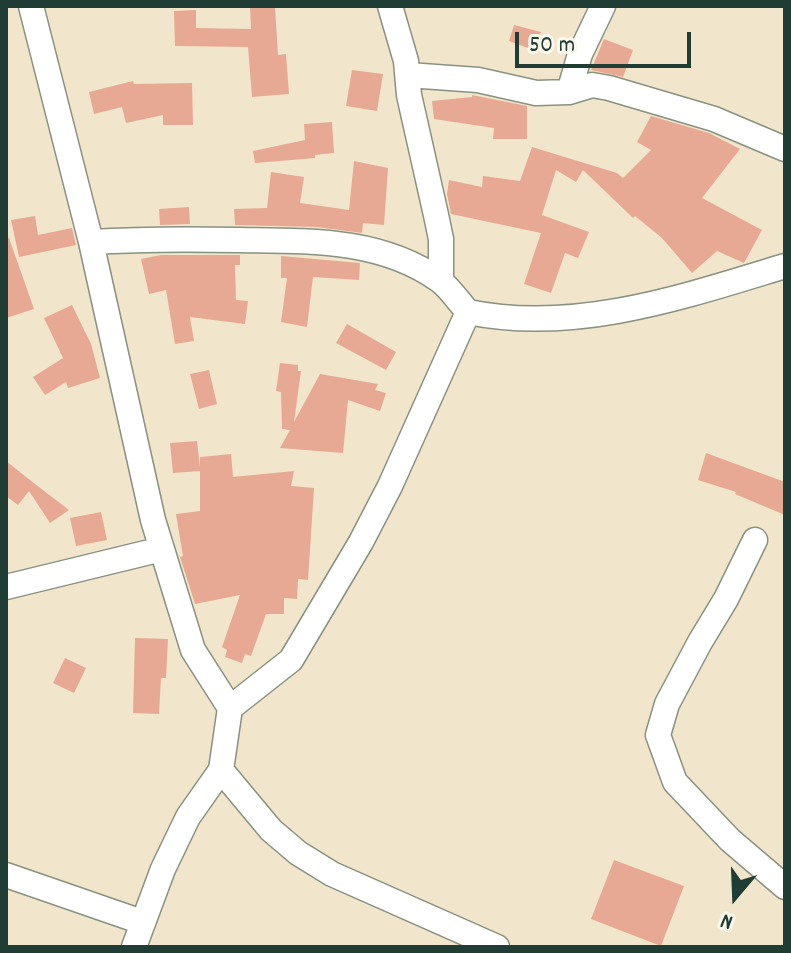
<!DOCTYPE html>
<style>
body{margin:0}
#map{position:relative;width:791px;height:953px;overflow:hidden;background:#f1e6cb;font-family:Dekko,sans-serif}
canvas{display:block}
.frame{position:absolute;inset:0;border:8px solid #1f3d34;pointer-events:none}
.north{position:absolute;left:695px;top:857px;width:80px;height:80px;-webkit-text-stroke:6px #fbf7ec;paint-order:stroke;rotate:199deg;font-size:22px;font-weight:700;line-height:32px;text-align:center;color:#1f3d34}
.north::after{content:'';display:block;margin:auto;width:28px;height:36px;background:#1f3d34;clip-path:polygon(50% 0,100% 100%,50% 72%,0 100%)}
.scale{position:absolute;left:515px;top:32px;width:176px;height:36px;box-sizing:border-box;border:4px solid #1f3d34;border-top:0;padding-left:10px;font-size:24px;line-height:28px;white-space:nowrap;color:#1f3d34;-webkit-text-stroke:6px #fbf7ec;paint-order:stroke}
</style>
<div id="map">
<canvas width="791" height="953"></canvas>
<div class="frame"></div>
<div class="north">N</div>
<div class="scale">50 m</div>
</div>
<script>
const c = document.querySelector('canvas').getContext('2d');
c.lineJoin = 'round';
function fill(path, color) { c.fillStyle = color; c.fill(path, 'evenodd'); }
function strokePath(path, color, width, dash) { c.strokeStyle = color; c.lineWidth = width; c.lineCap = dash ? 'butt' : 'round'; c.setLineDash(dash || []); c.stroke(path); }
fill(new Path2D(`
 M250,6H275L278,55L286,54L289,94L252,97L248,47L175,46L174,11L196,10V28L251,29Z
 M514,25L541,32L536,51L509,41Z
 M604,39L633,50L623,77L591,70Z
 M352,70L383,74L377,111L346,106Z
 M133,81L134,84L192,83L193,125H163V115L126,123L122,107L94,114L89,92Z
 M472,95L527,106V139H493L494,128L434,119L432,101L472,97Z
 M651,116L709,133L740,149L702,198L762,230L744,263L717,251L692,273L662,238L635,216L633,218L583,170L576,182L556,170L542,215L589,232L578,258L565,253L551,293L524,284L541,233L451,214L447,194L449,180L482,187L483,176L520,181L532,147L617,173L623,178L651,150L637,142Z
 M332,122L334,153L315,155V158L255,163L253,151L305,140L304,124Z
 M354,161L388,168L384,225L363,223L362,233L317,227L235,225L234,209L267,208L271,172L304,177L300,203L349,210Z
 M189,207L190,224L160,225L159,209Z
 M35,216L38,235L72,228L76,245L19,257L11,220Z
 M6,238H9L34,309L6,318Z
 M161,255H240V265H235L236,300L248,301L245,324L190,317L194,341L175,344L166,290L149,294L141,259Z
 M281,256L360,263L359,280L313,277L307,327L281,322L287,278H281Z
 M72,305L91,344L100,378L68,388L66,382L45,395L33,377L63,358L44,318Z
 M347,324L396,352L386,370L336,343Z
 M280,363L298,365V371H301L294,422L320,374L378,384L375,390L386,393L380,411L348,400L343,453L280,448L290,430L282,429L281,392L276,391Z
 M209,370L217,404L199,409L190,374Z
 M197,441L200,467V457L231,454L233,477L294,471L291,486L314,488L308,580L298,579L297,599L284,598V614H266L251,656L245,654L242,663L225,657L227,650L222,647L240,595L195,604L180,557L183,556L176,514L200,511V471L173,473L170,443Z
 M706,453L785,482V515L735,494L736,492L698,480Z
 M6,461L35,484L69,510L50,523L29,491L18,505L6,496Z
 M101,512L107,540L76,546L70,518Z
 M135,638L168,639L166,678H161L159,714L133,713Z
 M65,658L86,668L74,693L53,683Z
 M614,860L684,886L661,946L591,919Z`), '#e7a994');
const minor = new Path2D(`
 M31,6L91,242L153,520L193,650L230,708
 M390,6L406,61L409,95L436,215L441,239V281
 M408,75L478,80L536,93L569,92L592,85L609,88L714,119L785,149
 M569,92L580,54L603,6
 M91,242C140,239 189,239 238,240C307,241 380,238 439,280C450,288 459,302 468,312
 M755,540L726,599L700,642L667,704L658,735L675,782L730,840L785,887
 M6,587L162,549
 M221,770L271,830L298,853L332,874L497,947
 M6,875L142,922
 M134,947L163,869L188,817L221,770L230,708L291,660L361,542L390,486L468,312C575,334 683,297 785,266`);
strokePath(minor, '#889280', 27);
strokePath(minor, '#fff', 24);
</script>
